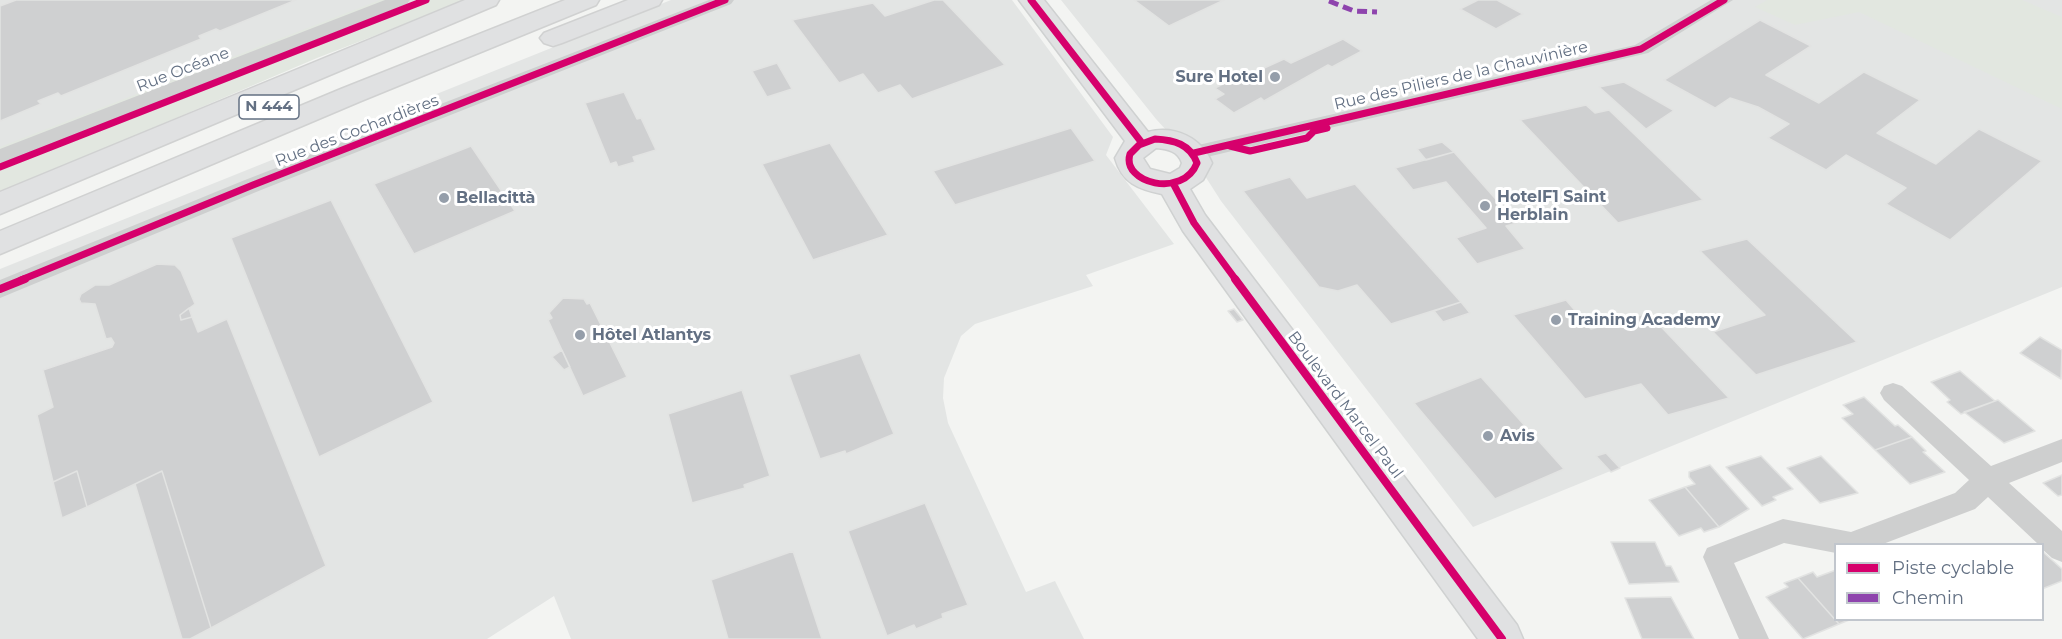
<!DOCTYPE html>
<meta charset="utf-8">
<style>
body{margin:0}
#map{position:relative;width:2062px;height:639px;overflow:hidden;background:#f3f4f2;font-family:Montserrat,sans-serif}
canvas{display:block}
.legend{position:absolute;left:1834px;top:543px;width:210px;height:78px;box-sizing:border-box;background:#fff;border:2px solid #c1c6cd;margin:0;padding:8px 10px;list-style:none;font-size:18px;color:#637083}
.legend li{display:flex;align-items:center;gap:12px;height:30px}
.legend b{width:30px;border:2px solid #c1c6cd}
</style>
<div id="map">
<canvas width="2062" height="639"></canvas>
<ul class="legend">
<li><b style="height:8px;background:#d6006c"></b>Piste cyclable</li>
<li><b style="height:8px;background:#8e44ad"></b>Chemin</li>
</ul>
</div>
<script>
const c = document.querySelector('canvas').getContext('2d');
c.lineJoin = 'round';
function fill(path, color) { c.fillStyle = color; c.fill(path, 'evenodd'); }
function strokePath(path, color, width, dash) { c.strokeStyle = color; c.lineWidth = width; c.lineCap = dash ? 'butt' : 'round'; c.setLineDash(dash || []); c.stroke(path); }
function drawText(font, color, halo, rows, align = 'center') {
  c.font = font + ' Montserrat,sans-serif'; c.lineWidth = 6; c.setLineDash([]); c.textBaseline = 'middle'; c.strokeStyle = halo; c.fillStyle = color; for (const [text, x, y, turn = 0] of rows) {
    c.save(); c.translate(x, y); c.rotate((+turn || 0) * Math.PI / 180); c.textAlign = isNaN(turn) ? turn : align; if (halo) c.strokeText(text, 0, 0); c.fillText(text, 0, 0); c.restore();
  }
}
fill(new Path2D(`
 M0,0H419L0,163Z
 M671,0H1012L1113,137L1106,155L1174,244L1086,275L1093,286L975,324L961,336L944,378L943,398L948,423L1026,592L1055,581L1084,639H571L554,596L487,639H0V269Z
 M1061,0H2062V287L1473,527L1221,201L1198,165L1156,119Z`), '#e3e5e4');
fill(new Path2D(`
 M380,0H391L0,152V147Z
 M419,0H467L317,58L0,193V163Z
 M1767,0H2022L2062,17V109L1859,12L1795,25L1755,7Z`), '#e2e7e0');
const building = new Path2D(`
 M16,0H296L220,31L216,29L199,36L201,39L61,96L58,93L38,101L41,104L0,121V6Z
 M934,0H943L1005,65L912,99L900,85L878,93L863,74L839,83L792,20L873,3L885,16Z
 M1134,0H1224L1169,26Z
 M1478,0H1497L1523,14L1496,29L1460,9Z
 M1760,20L1811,46L1766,75L1819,103L1864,72L1920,100L1877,133L1936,164L1979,129L2042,161L1950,240L1886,204L1906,188L1846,155L1826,170L1768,138L1789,124L1758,107L1730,98L1715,108L1664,80Z
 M1343,39L1362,51L1332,67L1328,65L1264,101L1261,98L1234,113L1215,99L1224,94L1215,88L1239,76L1242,78L1284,59L1291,63Z
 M777,63L792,89L767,97L752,71Z
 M1624,82L1673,110V111L1646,129L1599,87Z
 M624,92L637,119L641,118L656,150L633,157L635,162L618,167L616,162L610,164L585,103Z
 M1586,105L1595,113L1609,110L1703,200L1618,223L1520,120Z
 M1071,128L1095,161L955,205L933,171Z
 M1442,142L1454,152L1426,160L1417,149Z
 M830,143L888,235L813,260L762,164Z
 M471,146L515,211L414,254L374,184Z
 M1454,152L1517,223L1506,226L1525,249L1477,264L1456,238L1486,228L1446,182L1413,190L1395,168Z
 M1290,177L1307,198L1355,184L1461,302L1391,324L1357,285L1338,291L1319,287L1243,191Z
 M331,200L433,402L319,457L231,238Z
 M1747,239L1857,342L1756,375L1713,332L1765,315L1700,251Z
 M157,264L175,265L181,271L195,304L180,315L181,320L192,317L198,332L227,319L326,566L211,628L162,471L87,507L77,471L53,482L37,415L53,407L43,370L112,347L114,343L111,338L106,339L95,304L81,303L79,299L81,294L95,285H109Z
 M563,298L584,299L587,304L590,303L627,377L583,396L548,320L552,318L549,313Z
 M1566,300L1591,329L1648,313L1729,398L1668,415L1641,384L1585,399L1513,315Z
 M1461,302L1470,313L1443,322L1434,311Z
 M189,308L192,317L181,320L180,315Z
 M1234,309L1243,320L1237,322L1228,311Z
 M2040,337L2062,350L2061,379L2020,353Z
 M562,350L570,367L564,370L552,357Z
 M860,353L894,434L846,454L845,451L820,459L789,375Z
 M1960,371L1995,401L1961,414L1947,402L1950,400L1931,382Z
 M1481,377L1564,469L1495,499L1414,403Z
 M742,390L770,476L744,485L745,488L692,503L668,414Z
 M1864,397L1895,426L1898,425L1912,437L1875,450L1842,418L1853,414L1843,405Z
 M1998,400L2035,431L2004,443L1964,412Z
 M1912,437L1926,451L1923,452L1945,472L1910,484L1875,450Z
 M1606,453L1620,468L1611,472L1596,456Z
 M1761,456L1793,489L1773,497L1776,500L1762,506L1726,467Z
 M1821,456L1858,493L1820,503L1787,468Z
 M1710,465L1749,509L1719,527L1685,487L1695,484L1689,477V472Z
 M77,471L87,507L62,518L53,482Z
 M162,471L211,628L190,639H182L135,484Z
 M2062,475V495L2058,496L2043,483Z
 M1685,487L1719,527L1704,532L1701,528L1679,536L1649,500Z
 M925,503L968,605L942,614L943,618L916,629L914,625L887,636L848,531Z
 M1611,542H1655L1666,566H1671L1679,582L1629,584Z
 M793,551L822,639H728L711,580Z
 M2042,551L2062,569V581L2042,589Z
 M1836,570V620H1849L1839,624L1798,578L1813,572L1817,577Z
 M1798,578L1839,624L1803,639L1766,597L1788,587L1784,583Z
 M1671,597L1694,639H1642L1625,598Z`);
fill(building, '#cfd0d1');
strokePath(building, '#e2e3e2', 1.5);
const secondary = new Path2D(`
 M1019,0H1044L1148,132C1175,125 1202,138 1212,163L1203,180L1190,189L1205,215L1517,625L1523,639H1478L1183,231L1162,194C1138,189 1122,183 1115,158L1125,141ZM1156,148C1168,149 1178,151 1182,163L1180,168L1170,174L1150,169L1143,158Z`);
const highway = new Path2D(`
 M465,0H499L496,5L0,214V192Z
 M565,0H599L596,5L361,101L0,254V231L341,89Z
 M628,0H662L659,5L562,43L553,46L544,43L540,38L544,33Z`);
strokePath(secondary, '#cfd1d1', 3);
strokePath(highway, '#d0d1d1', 3);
fill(new Path2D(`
 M385,0H410L407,4L0,164V149Z
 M709,0H734L731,4L261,190L0,298V280L245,180Z
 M1711,0H1733L1648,53L1194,160L1187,158L1184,153L1187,148L1194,146L1635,45Z
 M1893,383L1902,386L1991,466L2062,439V462L2009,483L2062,531V562L2052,558L2042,549V544H2038L1988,497L1975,509L1883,544H1836V553L1784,543L1734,563L1769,639H1739L1703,557L1707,548L1783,519L1851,532L1955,493L1969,480L1884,400L1880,393L1884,386Z`), '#cecfcf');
fill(secondary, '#e0e1e2');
fill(highway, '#e0e1e2');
strokePath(new Path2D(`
 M1329,1L1354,11L1377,12`), '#8e44ad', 5, [10, 5]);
strokePath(new Path2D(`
 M1031,0L1142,143
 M1155,139C1174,140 1190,144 1197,163C1183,199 1121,183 1130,154L1139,145Z
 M1230,146L1250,151L1307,138L1314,131L1327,128
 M1194,153L1641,49L1724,0
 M0,167L426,0
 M1173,183L1194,223L1236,280
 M21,280L253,185L725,0`), '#d6006c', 7);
strokePath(new Path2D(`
 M1235,279L1502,639
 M0,289L25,279`), '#d6006c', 8);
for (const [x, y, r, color] of [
 [1275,77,6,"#959eaa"],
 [444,198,6,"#959eaa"],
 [1485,206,6,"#959eaa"],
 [1556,320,6,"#959eaa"],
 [580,335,6,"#959eaa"],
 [1488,436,6,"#959eaa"]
]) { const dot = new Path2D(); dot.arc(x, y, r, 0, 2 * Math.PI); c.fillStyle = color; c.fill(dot); strokePath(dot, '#fff', 2); }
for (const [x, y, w] of [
 [269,107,60]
]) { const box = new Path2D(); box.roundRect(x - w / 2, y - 12, w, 24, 4.5); c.fillStyle = '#fff'; c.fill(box); strokePath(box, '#637083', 1.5); }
drawText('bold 15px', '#637083', null, [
 ["N 444",269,107]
]);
drawText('16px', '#637083', '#fff', [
 ["Rue Océane",183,70,-21],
 ["Rue des Piliers de la Chauvinière",1461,76,-13],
 ["Rue des Cochardières",357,131,-21],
 ["Boulevard Marcel Paul",1345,405,53]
]);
drawText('bold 16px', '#637083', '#fff', [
 ["Sure Hotel",1263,77,"right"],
 ["HotelF1 Saint",1497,197],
 ["Herblain",1497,215],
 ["Bellacittà",456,198],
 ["Training Academy",1568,320],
 ["Hôtel Atlantys",592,335],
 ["Avis",1500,436]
], 'left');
</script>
